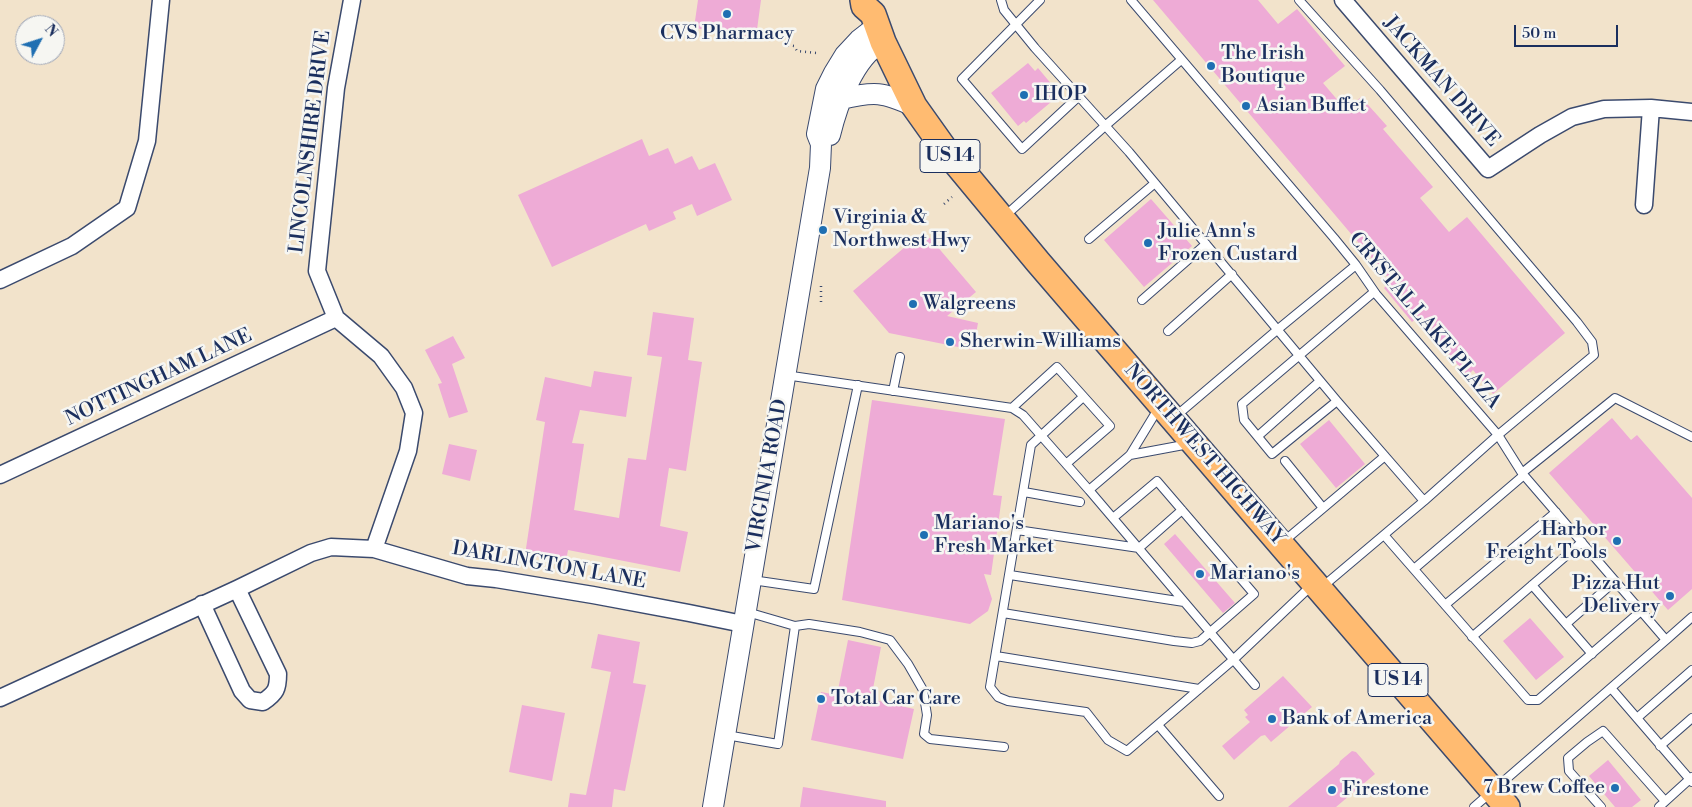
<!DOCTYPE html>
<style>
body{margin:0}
#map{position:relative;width:1692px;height:807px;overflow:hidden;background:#f2e3cb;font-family:"Libre Bodoni",serif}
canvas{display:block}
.north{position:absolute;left:15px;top:15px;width:50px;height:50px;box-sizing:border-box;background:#f6f6f2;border:1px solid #9ea6b7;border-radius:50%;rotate:50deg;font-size:14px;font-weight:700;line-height:20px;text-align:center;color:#1b2f5e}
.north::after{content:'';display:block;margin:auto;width:18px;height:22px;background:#1f6fb2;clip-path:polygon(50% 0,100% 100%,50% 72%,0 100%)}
.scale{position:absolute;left:1514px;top:25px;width:104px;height:22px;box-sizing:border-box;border:2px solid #1b2f5e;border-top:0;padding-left:6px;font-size:15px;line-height:18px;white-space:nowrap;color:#1b2f5e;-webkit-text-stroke:4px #f6f6f2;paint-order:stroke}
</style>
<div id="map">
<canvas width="1692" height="807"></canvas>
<div class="north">N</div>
<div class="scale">50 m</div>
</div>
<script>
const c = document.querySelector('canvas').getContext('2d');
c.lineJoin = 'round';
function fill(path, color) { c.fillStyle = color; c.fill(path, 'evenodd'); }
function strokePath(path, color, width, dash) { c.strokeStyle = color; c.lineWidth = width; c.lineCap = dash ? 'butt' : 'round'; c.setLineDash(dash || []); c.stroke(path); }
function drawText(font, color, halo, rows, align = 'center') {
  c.font = font + ' "Libre Bodoni",serif'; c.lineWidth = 5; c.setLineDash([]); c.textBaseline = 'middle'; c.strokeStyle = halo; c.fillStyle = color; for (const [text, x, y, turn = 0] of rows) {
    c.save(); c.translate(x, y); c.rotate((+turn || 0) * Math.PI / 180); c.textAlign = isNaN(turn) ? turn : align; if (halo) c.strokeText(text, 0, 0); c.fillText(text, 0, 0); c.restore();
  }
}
fill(new Path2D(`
 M698,0H761L756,37L694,28Z
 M1153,0H1258L1278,24L1297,9L1345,66L1323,83L1346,110L1361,97L1387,126L1383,129L1433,187L1420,198L1449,232L1467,217L1565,333L1493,394L1473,370L1467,376L1418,317L1412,322L1384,288L1391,281Z
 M1028,63L1035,71L1038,68L1053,86L1050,89L1057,97L1026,123L1024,121L1018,126L991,93Z
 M642,139L649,156L668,148L675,164L692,156L699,170L715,163L732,200L697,216L692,204L673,212L676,219L649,231L646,224L552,267L518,195Z
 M1151,199L1192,246L1144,287L1104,240Z
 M918,236L930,238L976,292L947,316L978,323L973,350L889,333L853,291Z
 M653,312L694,318L688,360L702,362L686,471L669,468L660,526L688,532L680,572L568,550L566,561L525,555L545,422L536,420L545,377L591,387L594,371L632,377L626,417L580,410L572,443L584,444L574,510L619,518L628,458L646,460L662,357L647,355Z
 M453,336L465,358L452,364L468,412L449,418L438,384L442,383L425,350Z
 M872,400L1005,419L993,495L1002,496L991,575L984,574L992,599L988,611L970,624L842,600Z
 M1612,418L1631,440L1637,435L1692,498V589L1668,610L1549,473Z
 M1329,420L1365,464L1336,488L1300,444Z
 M449,444L477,450L470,481L442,474Z
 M1175,534L1235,603L1223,613L1164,544Z
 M1530,618L1564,657L1536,680L1503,641Z
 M598,634L640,642L633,683L646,685L625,791L614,789L612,807H568L570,793L586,795L611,672L591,668Z
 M848,640L881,647L871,699L914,709L903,759L811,740L821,692L837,695Z
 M1283,676L1312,707L1271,742L1265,735L1261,736L1234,760L1222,746L1250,722L1245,717L1248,715L1244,710Z
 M522,705L565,713L552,781L509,772Z
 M1352,751L1356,752L1375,774L1336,807H1288L1339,764L1340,761Z
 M1608,760L1641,800L1632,807H1615L1589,776Z
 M803,787L886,801V807H800Z`), '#eeabd6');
const service = new Path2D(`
 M1001,0L1004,10L1035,48L1129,152L1337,401L1424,501
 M1040,0L962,79L1022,149L1078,97
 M1131,0L1334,238L1356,265L1376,294L1498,435L1522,473L1666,640L1692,617
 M1299,0L1380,90L1577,322L1592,342L1594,355L1498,435L1424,501L1321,588
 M1005,216L1105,126L1181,60
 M1089,239L1155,183
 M1142,300L1206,244
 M1168,331L1232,274
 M785,375L1012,408L1023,415L1089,490L1130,455L1158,409
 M893,391L900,357
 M1083,397L1031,445L990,687L998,697L1008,701L1086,712L1108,740L1127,751L1233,660L1311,586
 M1337,401L1272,454L1244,420L1242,404L1374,292
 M1012,408L1057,367L1110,426L1066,464
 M1176,416L1277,330L1356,265
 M1258,436L1320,381
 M1130,455L1189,444
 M1285,461L1323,508
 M1522,473L1615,398L1692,437
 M1089,490L1255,685
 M1024,492L1080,502
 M1017,530L1139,548L1182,510
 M1384,535L1528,700H1538L1641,611
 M1283,542L1385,456
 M1414,569L1524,475
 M1010,575L1184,602
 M752,580L814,589L858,385
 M1532,585L1592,654
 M1445,605L1556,512
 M1003,613L1174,641L1192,643L1200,641L1254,594L1157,481L1113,518
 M1566,624L1615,581
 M795,626L809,624L860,632L890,640L908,664L923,690L927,715L924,734L930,739L1004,747
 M1472,637L1582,542
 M996,656L1199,689
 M1611,688L1692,782
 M1637,718L1692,670
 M1158,725L1219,796
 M726,735L778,744L795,626L747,612
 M1660,746L1692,718
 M1474,807L1666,640
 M1601,807L1569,771L1568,758L1587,742L1603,731L1665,801
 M1659,807L1692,777`);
const minor = new Path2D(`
 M352,0L336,88L317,271L336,318L381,356L404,388L414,413L408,451L374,549
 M1343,0L1488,169L1540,135L1572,117L1604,109L1651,108L1692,112
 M1644,205L1651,108
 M0,280L72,246L127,208L147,141L161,0
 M0,475L336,318
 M202,604L242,691L250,700L263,702C276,693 278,689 278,674L237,589
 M0,698L237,589L311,553L331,547L374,549L467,576L496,579L593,595L689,613L743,624`);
const tertiary = new Path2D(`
 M841,99C875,91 883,92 914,106
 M830,135C837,106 854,56 883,42
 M713,807L820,168L821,144L817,134L826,89L834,73L845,55L859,40L877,26`);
const primary = new Path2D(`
 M863,0L864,6L873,14L883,42L914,106L946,151L1038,262L1507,807`);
strokePath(service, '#3b4a6e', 10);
strokePath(minor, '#3b4a6e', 19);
strokePath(tertiary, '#3b4a6e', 22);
strokePath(primary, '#3b4a6e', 28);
strokePath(new Path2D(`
 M788,45L794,46L797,51L817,53
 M944,204L952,197
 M821,302V284`), '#3b4a6e', 2.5, [1, 4]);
strokePath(service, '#fff', 8);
strokePath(minor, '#fff', 16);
strokePath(tertiary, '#fff', 20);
strokePath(primary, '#ffbb71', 25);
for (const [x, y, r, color] of [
 [727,14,5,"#1f6fb2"],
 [1211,66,5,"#1f6fb2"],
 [1024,95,5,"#1f6fb2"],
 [1246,106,5,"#1f6fb2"],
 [823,230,5,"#1f6fb2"],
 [1148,243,5,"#1f6fb2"],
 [913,304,5,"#1f6fb2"],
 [950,342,5,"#1f6fb2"],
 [924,535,5,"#1f6fb2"],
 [1617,541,5,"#1f6fb2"],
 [1200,574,5,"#1f6fb2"],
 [1670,596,5,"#1f6fb2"],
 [821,699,5,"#1f6fb2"],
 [1272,719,5,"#1f6fb2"],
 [1615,788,5,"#1f6fb2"],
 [1332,790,5,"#1f6fb2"]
]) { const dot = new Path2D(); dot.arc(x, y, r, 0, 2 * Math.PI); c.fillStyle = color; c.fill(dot); strokePath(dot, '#f6f6f2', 2); }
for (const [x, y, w] of [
 [950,156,60],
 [1398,680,60]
]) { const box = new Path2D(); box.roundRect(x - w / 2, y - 16.5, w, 33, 4); c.fillStyle = '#f6f6f2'; c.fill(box); strokePath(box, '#1b2f5e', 1); }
drawText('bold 19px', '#1b2f5e', null, [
 ["US 14",950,156],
 ["US 14",1398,680]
]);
drawText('20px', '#1b2f5e', '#f6f6f2', [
 ["CVS Pharmacy",727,34,"center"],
 ["The Irish",1221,54],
 ["Boutique",1221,77],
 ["IHOP",1034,95],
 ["Asian Buffet",1256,106],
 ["Virginia &",833,218],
 ["Northwest Hwy",833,241],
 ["Julie Ann's",1158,232],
 ["Frozen Custard",1158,255],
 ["Walgreens",923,304],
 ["Sherwin-Williams",960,342],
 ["Mariano's",934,524],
 ["Fresh Market",934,547],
 ["Harbor",1607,530,"right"],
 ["Freight Tools",1607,553,"right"],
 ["Mariano's",1210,574],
 ["Pizza Hut",1660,584,"right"],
 ["Delivery",1660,607,"right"],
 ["Total Car Care",831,699],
 ["Bank of America",1282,719],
 ["7 Brew Coffee",1605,788,"right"],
 ["Firestone",1342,790]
], 'left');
drawText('20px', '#1b2f5e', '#f6f6f2', [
 ["JACKMAN DRIVE",1441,82,49],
 ["LINCOLNSHIRE DRIVE",311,142,-83],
 ["CRYSTAL LAKE PLAZA",1424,321,50],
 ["NOTTINGHAM LANE",159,378,-25],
 ["NORTHWEST HIGHWAY",1204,455,49],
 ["VIRGINIA ROAD",768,476,-80],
 ["DARLINGTON LANE",549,566,10]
]);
</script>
